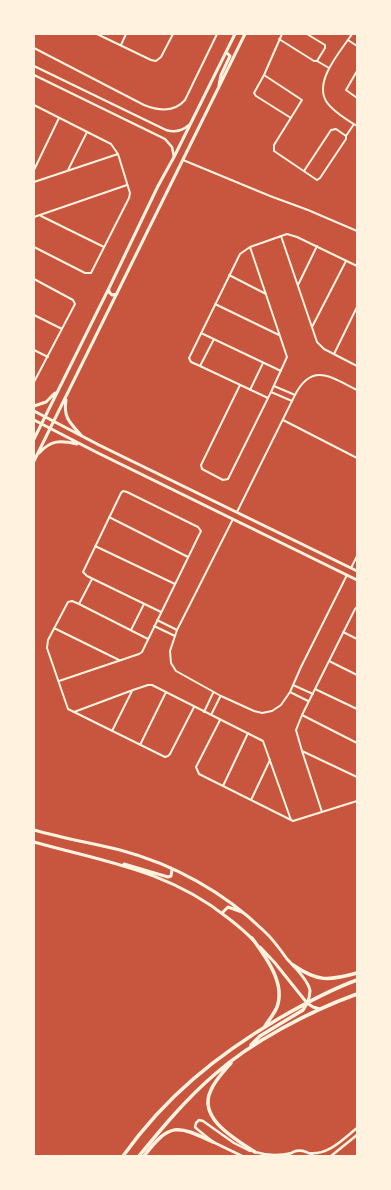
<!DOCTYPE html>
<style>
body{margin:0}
#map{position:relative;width:391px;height:1190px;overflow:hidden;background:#c8553d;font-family:"DM Sans",sans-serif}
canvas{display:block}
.frame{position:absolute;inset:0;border:35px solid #fff3e0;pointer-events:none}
</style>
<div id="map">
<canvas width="391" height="1190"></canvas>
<div class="frame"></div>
</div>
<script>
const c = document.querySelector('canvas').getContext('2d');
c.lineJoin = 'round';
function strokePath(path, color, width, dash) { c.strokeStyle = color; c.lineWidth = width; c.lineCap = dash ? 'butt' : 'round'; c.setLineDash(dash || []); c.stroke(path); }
strokePath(new Path2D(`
 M97,34L151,60L156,61L161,57L173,34
 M282,34L264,75L254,93L256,96L291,118
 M307,34L325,45V48L317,61
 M352,34C341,51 314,80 326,101C332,111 347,120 357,126
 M279,39L314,61H317L329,68
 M348,40L357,46
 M121,45L126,34
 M34,48L144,105C159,111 174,113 185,100L217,34
 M357,71L346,90L357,98
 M264,75L302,100L274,145V151L314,178L317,180L320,178L346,139V136L354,124
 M34,105L111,144L118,154L130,193L129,198L91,273H85L34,247
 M183,160L270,196L308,210L357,231
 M34,170L59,118
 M68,170L87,132
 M304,171L331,130L336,129L346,136
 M34,182L118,154
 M41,216L104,247
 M34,217L127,185
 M281,236L317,342L324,349L357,366
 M229,275L266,294
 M34,279L73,300L75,304L34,382
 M298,285L317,246
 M215,304L279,335
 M34,315L62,329
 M312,327L346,261
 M201,333L281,371
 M34,350L48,357
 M334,354L357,307
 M200,366L214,339
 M240,385L201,465L202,469L223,480L228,479L271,392L287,357L250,247
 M274,386L295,395
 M250,390L263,363
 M271,392L292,401
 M268,398L200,366L191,362L189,358L240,254L250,247L287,234L297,237L357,266
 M283,420L357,458
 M237,512L295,395C312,362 331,377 357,390
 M109,517L188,557
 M233,519L177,630L170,651L171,663L176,671L221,696L254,711L262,713L272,711L281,705L290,692L301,667L347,575
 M95,546L175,584
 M351,568L357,556
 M79,604L92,579
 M157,620L177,630
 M154,626L175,636
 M54,628L119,660
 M131,630L144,604
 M343,632L357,639
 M148,639L79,604L72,601L68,602L48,640L47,648L68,709L165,757L168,756L170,754L194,707
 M329,661L357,675
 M59,681L139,654L142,652L200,533L201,531L198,527L127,492L123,491L121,493L83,572L87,576L161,612
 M293,685L313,694
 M315,689L357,709
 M290,692L308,701
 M74,712L133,690L148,685H152L263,741L291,820
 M204,712L213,693
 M211,715L220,697
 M302,715L357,743
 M220,720L196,767L199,774L293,821L357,801
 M112,731L132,691
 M140,745L166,692
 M302,751L357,777
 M223,786L248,733
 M251,800L270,760
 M322,812L302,751L296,730L302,715L355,609L357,607`), '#fff3e0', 2);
strokePath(new Path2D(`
 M34,66L166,130C175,133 182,131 189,125
 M34,75L165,139L172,147L174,157
 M255,1152C268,1156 278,1156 292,1153
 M308,1153C328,1156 343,1139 357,1128
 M242,1156L213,1142L197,1129L195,1127L196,1123L199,1120L203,1121L234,1143L250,1151
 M287,1156C295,1149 304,1149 313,1156
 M331,1156L357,1135`), '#fff3e0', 2.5);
strokePath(new Path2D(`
 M219,85L221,75L230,56L226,52
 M109,290V292L112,295L117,294
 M66,400C63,417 70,423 81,435
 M34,406L46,402L55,393
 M34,411L99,445L357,571
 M34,420L96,452L357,580
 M34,439L111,284L158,186L174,157L235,34
 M39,453C51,440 60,440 77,444
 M34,461L245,34`), '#fff3e0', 3);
strokePath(new Path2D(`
 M34,830C62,838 91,843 120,850C173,864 224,892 264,931C273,939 280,949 287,959C294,966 309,982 310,991C310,995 309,999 307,1003
 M34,842C105,862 168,870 228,918C237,925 246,932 253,940
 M124,864L168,877L171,876L172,870L171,868
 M222,913L228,907L242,912
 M260,947L275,963L307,1003L313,1007L320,1009`), '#fff3e0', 3);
strokePath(new Path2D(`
 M252,938C265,956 286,983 277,1007C274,1014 269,1020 265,1026
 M293,965C318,982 328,981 357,973
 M251,1045L260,1036L303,1010L307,1003
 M231,1063C224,1071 215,1080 211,1090C197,1118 235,1139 255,1152
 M123,1156C166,1096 216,1056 278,1019C304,1004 329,990 357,980
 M139,1156C162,1128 186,1099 214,1075C251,1042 310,1011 357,994
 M144,1156C170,1122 177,1125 213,1142`), '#fff3e0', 3.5);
</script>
